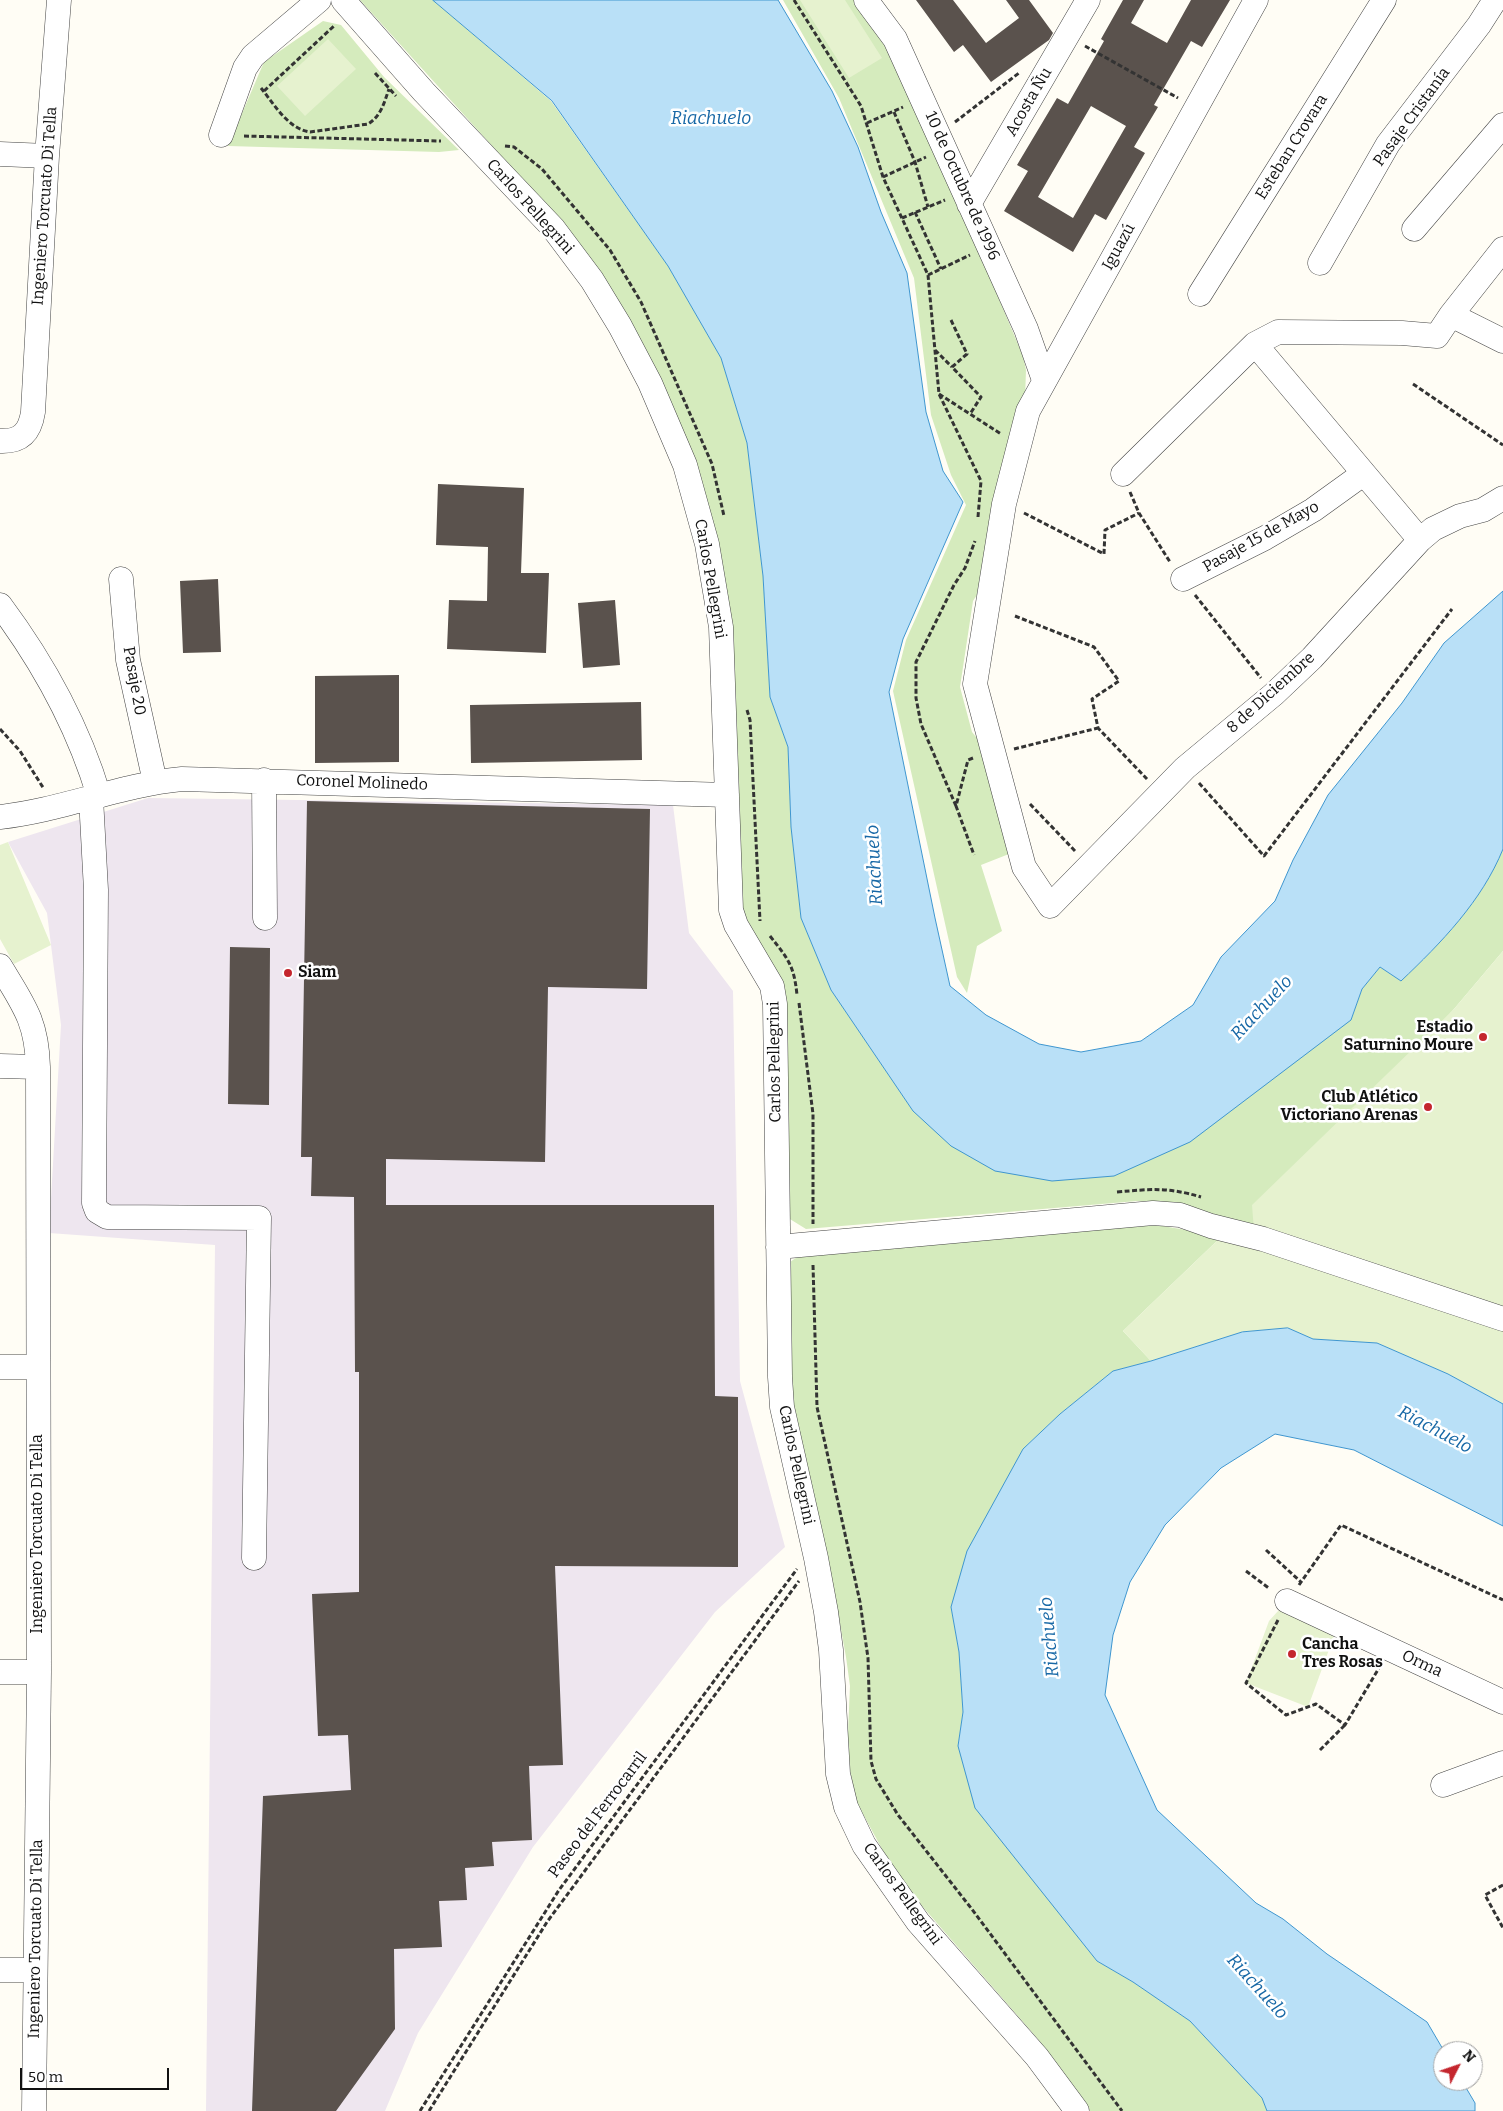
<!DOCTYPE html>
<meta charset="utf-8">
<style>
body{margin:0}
#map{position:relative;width:1503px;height:2111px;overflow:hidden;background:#fffdf5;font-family:Bitter,serif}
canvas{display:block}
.north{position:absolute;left:1433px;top:2041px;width:50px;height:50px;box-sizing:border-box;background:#fff;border:1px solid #a0a0a0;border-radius:50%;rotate:49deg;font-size:14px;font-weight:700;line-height:20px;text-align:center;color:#111}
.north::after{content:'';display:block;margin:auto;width:18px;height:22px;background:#c4262e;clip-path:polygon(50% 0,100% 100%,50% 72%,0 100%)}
.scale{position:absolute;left:20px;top:2068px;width:149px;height:22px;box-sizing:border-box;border:2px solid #111;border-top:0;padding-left:6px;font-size:15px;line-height:18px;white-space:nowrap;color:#111;-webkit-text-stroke:4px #fff;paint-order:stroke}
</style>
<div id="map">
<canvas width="1503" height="2111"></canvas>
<div class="north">N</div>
<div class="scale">50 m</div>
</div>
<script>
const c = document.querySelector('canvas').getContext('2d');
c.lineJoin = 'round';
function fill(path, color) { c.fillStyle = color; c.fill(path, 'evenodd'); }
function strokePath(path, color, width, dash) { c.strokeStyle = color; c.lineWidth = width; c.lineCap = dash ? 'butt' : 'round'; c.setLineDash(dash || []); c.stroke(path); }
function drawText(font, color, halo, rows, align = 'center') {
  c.font = font + ' Bitter,serif'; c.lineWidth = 5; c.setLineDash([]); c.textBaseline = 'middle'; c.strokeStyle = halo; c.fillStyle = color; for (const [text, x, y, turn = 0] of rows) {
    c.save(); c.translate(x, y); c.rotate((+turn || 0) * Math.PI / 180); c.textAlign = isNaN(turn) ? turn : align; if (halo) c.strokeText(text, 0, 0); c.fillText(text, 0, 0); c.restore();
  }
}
fill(new Path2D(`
 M148,798L673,805L689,933L733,991L740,1381L785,1547L715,1612L533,1847L418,2033L385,2111H206L215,1245L49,1233L61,1025L47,913L8,842Z`), '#eee6ef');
fill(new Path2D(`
 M360,0H433L551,101L668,266L721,358L747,443L763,576L770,697L788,747L791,827L801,918L831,990L913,1111L1351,1020L1362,989L1380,967L1401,981C1441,943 1482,901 1503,849V951L1454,1009L1254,1230L1179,1203L1137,1201L806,1229L785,1216L784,1028L742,922L726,624L691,466L541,200Z
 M783,0H859L894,50L1023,356L1026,370L1025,399L982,587L973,601L960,687L972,732L985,748L1014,852L981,865L1002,931L977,946L967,993L957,977L893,691L906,640L966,505L951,475L931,415L914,278L839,98Z
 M323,21L341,25L384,77L459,150L439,152L228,146L264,62Z
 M1156,1225L1199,1232L1220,1238L1123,1331L1151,1361L1113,1371L1060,1414L1023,1449L951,1607L959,1652L963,1712L958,1746L1065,1920L1097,1961L1133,1982L1190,2021L1262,2098L1267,2111H1090L1037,2038L922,1906L889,1862L856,1801L847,1755L850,1686L846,1657L828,1557L806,1478L791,1399L786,1265L804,1252Z`), '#d5ebbd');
fill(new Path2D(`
 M800,0H845L882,58L849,78Z
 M328,39L356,69L305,116L277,86Z
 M8,842L51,945L14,964L0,939V845Z
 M1503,951V1404L1448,1374L1377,1343L1313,1339L1288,1328L1242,1332L1151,1361L1123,1331L1220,1238L1254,1231L1252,1205L1454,1009Z
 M1287,1601L1338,1625L1308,1707L1246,1683L1269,1621Z`), '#e6f2cf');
const water = new Path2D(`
 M433,0H778L832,91L858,147L881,212L907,273L926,412L943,471L963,502L903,639L889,692L935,918L950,986L986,1015L1039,1044L1081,1052L1141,1041L1193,1005L1221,957L1275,901L1293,860L1328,795L1402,703L1444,643L1503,591V849C1482,901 1441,943 1401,981L1380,967L1362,989L1351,1020L1190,1142L1114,1176L1052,1181L995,1171L951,1146L913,1111L831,990L801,918L791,827L788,747L770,697L763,576L747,443L721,358L668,266L552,101Z
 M1288,1328L1313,1339L1377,1343L1448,1374L1503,1404V1526L1354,1450L1275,1434L1221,1468L1165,1525L1130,1582L1113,1635L1105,1695L1157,1810L1256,1903L1283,1919L1327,1954L1427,2022L1444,2051H1443V2081H1462L1475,2103V2111H1267L1262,2098L1190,2021L1133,1982L1097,1961L975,1808L958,1746L963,1712L959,1652L951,1607L967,1551L1023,1449L1060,1414L1113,1371L1151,1361L1242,1332Z`);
fill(water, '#b9e0f7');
strokePath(water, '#3f96cf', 1);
fill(new Path2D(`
 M916,0H953L986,43L1019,18L1006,0H1029L1053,33L1049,40L991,82L963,45L954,52Z
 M1123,0H1144L1131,23L1167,43L1191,0H1230L1202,47L1191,41L1154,105L1158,107L1134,147L1145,153L1106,220L1095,214L1073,252L1004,211L1028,171L1017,165L1057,98L1068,104L1104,41L1101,39ZM1091,106L1126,126L1073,218L1038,197Z
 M438,484L524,488L521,573H549L546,653L447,649L449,600L487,601L488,547L436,545Z
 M218,579L221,652L183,653L180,581Z
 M615,600L620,665L583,668L578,603Z
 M399,675V762L315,763V676Z
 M641,702L642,760L471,763L470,705Z
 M307,801L650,809L647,989L548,987L545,1162L386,1159V1205H714L715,1396L738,1397V1567L555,1566L563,1765L529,1766L532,1840L492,1842L494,1866L465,1868L467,1900L439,1901L442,1947L394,1949L395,2029L336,2111H252L263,1796L351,1790L348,1735L318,1736L312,1594L359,1592V1372H355L354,1197L311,1196L312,1157H301Z
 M230,947L270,948L269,1105L228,1104Z`), '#5a524d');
const minor = new Path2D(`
 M343,0L424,92L553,228L592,280L620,326L650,383L685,465L707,544L721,627L731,910L736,925L772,986L775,1004L780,1377L782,1407L816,1558L826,1612L831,1650L838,1774L846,1807L864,1845L918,1922L1037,2057L1077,2111
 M866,0L895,39L1026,329L1044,380
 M1256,0L1028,411L1004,504L975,684L1024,867L1050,906L1185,768L1274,694L1312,658L1420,540L1433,529L1460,516L1483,510L1503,498
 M221,135L245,68L253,56L319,0
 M0,154L47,156
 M969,204L1088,0
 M1414,229L1503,125
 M1320,263L1388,144L1479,25L1495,0
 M1200,294L1384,0
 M1451,315L1503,341
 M1255,344L1420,540
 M0,441C21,442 30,432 33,412L47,156L59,0
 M1123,474L1255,344L1278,332L1402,333L1437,336L1451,315L1503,249
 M121,579L128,660L155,782
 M1183,579L1265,538L1313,510L1363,474
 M0,605C44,664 78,726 99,796
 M264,780L265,918
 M91,798L96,890L94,1203L97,1211L107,1217L259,1218L254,1558
 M0,817C62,810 120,785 182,779L727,795
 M0,966C23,1004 37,1021 38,1067L39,1672L34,2111
 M0,1066L38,1067
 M778,1247L1153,1213L1180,1215L1211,1226L1263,1239L1503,1319
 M0,1367H38
 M1287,1601L1503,1702
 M0,1672H39
 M1443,1785L1503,1763
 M0,1970H35`);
strokePath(minor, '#444', 25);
strokePath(new Path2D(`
 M794,0L861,106L883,177L928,275L939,394L981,481L978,517
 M1085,46L1178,98
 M375,73L396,96
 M261,88C274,104 288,129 310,132L368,124C381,116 384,103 389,89
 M264,91L335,25
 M894,112L915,162L928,207
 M955,122L1019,73
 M867,123L903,107
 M244,136L441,141
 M505,146L514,147L542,169L610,250L641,302L712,464L724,516
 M883,177L926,157
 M915,212L941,269
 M902,218L945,200
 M928,275L970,255
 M951,320L967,354L952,367L981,397L970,414L1001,434
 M935,350L952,367
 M1413,384L1503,445
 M939,394L970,414
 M1130,492L1139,513L1170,562
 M1024,513L1104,554L1105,530L1139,513
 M1195,595L1261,678
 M1015,616L1094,647L1119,681L1092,699L1098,728L1147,779
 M747,710L750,720L760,921
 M0,729L20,751L44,789
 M1014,749L1098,728
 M973,758L968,760L956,806L974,855
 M1199,783L1264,856L1452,609
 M1030,804L1076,852
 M956,806L921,724L916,698V662L954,585L965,568L975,541
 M770,936C788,959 794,965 797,995
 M799,1003L813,1114V1224
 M1117,1192C1152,1189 1167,1187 1201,1197
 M813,1265L817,1407L860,1602L868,1658L871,1761L876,1779L898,1815L971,1908L1122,2111
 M1266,1550L1301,1582
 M1246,1571L1270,1589
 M1299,1585L1341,1525L1503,1600
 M1278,1620L1246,1683L1286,1715L1316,1704L1345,1725L1379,1668
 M1320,1750L1345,1725
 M1503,1885L1485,1895L1503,1928
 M420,2111L559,1890L797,1569
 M429,2111L547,1922L799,1581`), '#333', 3, [5, 2.5]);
strokePath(minor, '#fff', 24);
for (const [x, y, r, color] of [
 [288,973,5,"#c4262e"],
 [1483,1037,5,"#c4262e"],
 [1428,1107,5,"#c4262e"],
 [1292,1654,5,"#c4262e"]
]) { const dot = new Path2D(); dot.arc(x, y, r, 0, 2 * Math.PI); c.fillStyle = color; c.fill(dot); strokePath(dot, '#fff', 2); }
drawText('16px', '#111', '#fff', [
 ["Acosta Ñu",1029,102,-60],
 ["Pasaje Cristanía",1412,117,-54],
 ["Esteban Crovara",1292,147,-58],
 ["10 de Octubre de 1996",962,186,66],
 ["Ingeniero Torcuato Di Tella",45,206,-86],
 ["Carlos Pellegrini",530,207,48],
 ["Iguazú",1119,247,-61],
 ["Pasaje 15 de Mayo",1261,537,-29],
 ["Carlos Pellegrini",710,579,80],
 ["Pasaje 20",134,681,80],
 ["8 de Diciembre",1271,693,-42],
 ["Coronel Molinedo",362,783,2],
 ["Carlos Pellegrini",775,1062,-91],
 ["Carlos Pellegrini",796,1465,78],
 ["Ingeniero Torcuato Di Tella",38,1534,-90],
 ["Orma",1422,1664,25],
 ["Paseo del Ferrocarril",598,1815,-53],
 ["Carlos Pellegrini",902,1894,54],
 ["Ingeniero Torcuato Di Tella",36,1939,-89]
]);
drawText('bold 16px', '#111', '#fff', [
 ["Siam",298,973],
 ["Estadio",1473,1028,"right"],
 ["Saturnino Moure",1473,1046,"right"],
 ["Club Atlético",1418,1098,"right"],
 ["Victoriano Arenas",1418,1116,"right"],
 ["Cancha",1302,1645],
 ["Tres Rosas",1302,1663]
], 'left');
drawText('italic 18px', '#1768a6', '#fff', [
 ["Riachuelo",711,119],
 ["Riachuelo",875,865,-93],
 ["Riachuelo",1262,1008,-47],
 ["Riachuelo",1435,1430,28],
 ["Riachuelo",1050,1637,-95],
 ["Riachuelo",1257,1987,48]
]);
</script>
